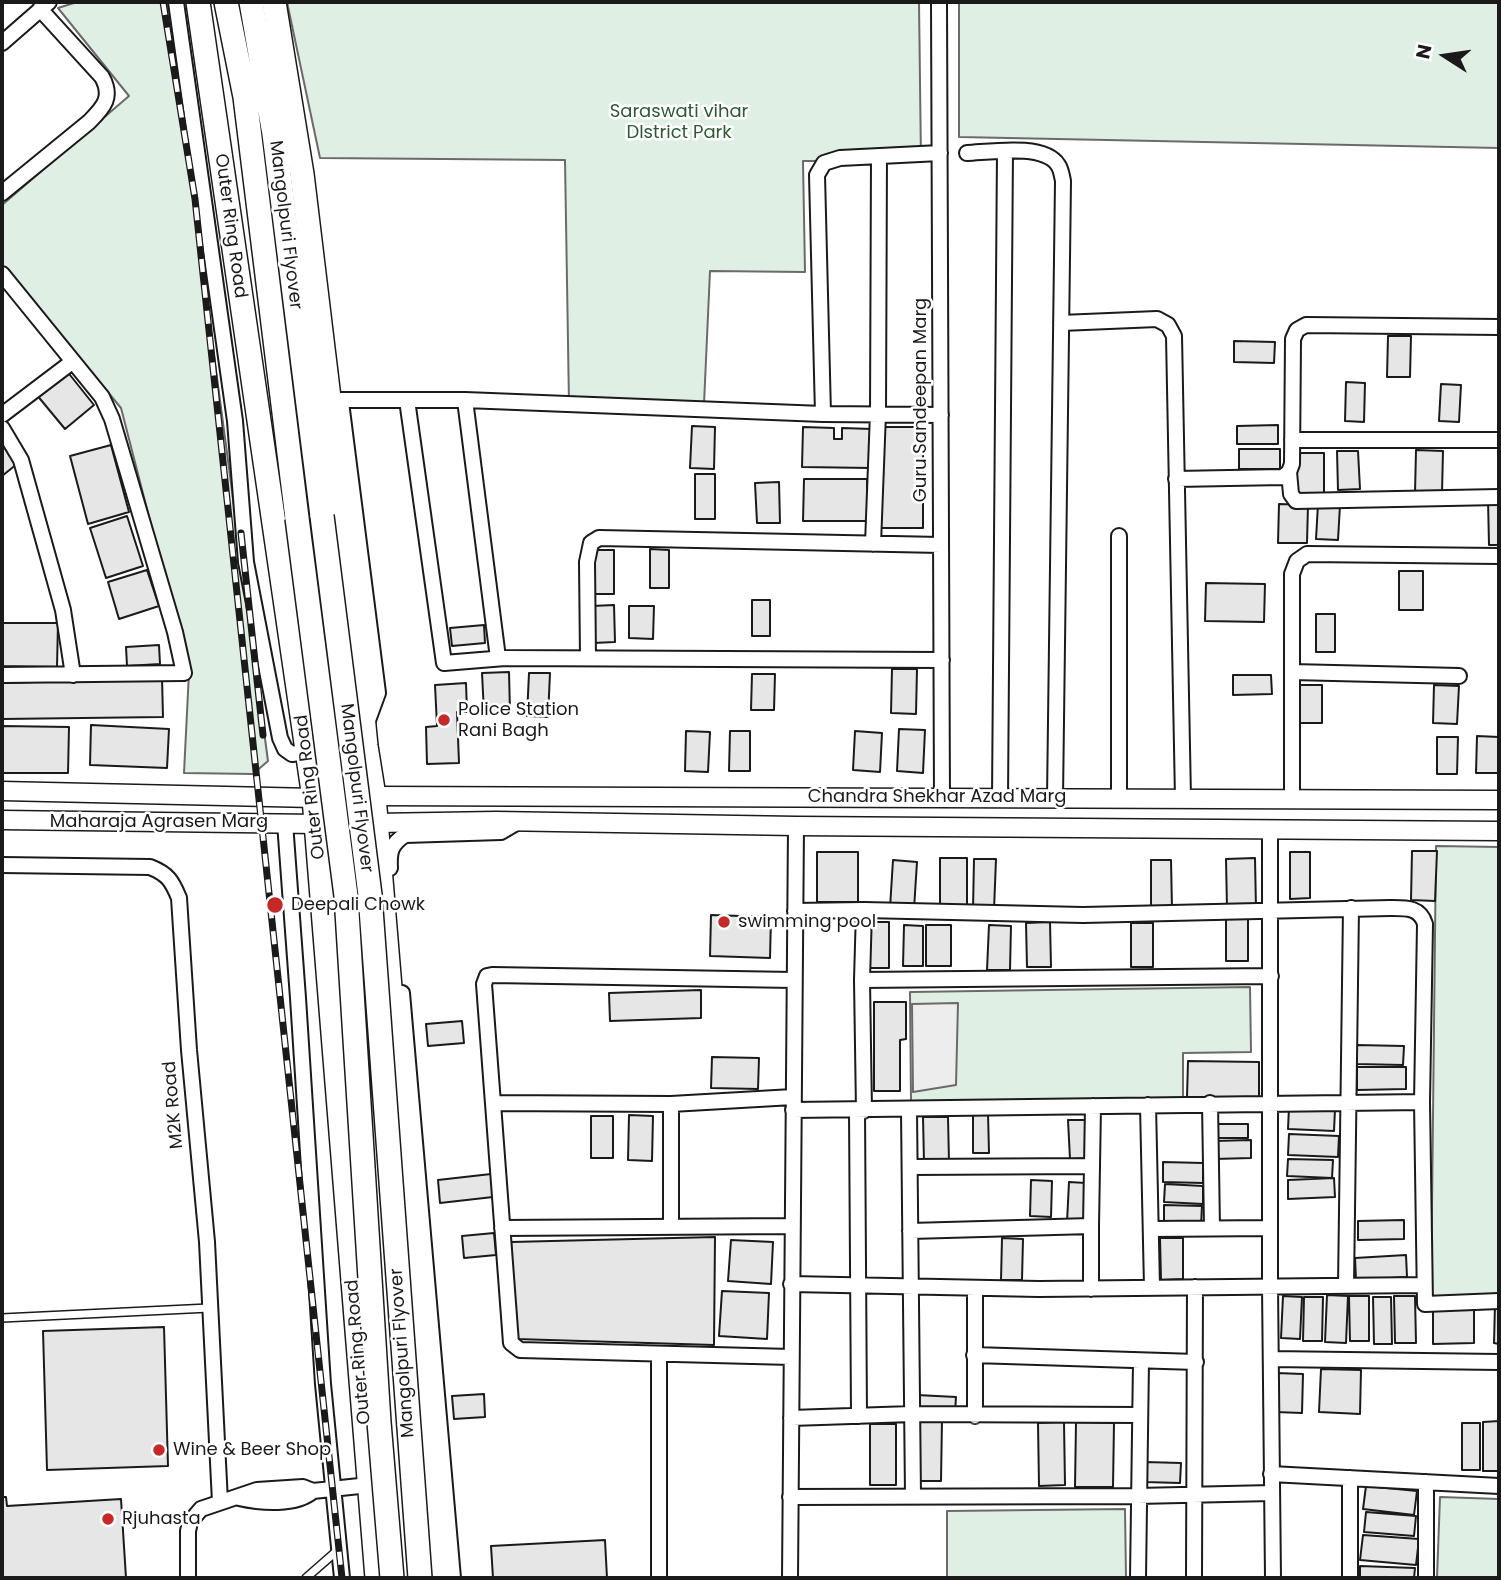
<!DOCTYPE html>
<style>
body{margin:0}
#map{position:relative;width:1501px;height:1580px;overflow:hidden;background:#fff;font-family:Poppins,sans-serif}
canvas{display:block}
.frame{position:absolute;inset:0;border:4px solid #1a1a1a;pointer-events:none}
.north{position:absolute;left:1410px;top:21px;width:70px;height:70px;-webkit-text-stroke:5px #fff;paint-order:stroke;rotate:282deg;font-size:19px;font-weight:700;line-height:28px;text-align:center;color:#1a1a1a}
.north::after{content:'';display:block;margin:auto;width:24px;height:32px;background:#1a1a1a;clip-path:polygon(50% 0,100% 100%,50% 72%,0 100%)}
</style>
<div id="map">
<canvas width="1501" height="1580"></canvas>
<div class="frame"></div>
<div class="north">N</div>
</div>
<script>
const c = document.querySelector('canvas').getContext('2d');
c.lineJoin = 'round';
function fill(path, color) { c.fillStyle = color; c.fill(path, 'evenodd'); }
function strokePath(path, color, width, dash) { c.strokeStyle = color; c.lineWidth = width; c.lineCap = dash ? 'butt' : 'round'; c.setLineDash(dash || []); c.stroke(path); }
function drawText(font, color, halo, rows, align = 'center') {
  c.font = font + ' Poppins,sans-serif'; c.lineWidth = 5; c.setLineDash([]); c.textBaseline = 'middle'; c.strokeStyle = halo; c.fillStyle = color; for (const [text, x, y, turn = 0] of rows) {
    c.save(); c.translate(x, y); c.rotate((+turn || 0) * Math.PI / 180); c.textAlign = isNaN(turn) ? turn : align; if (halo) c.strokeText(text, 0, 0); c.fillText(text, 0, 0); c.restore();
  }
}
const green = new Path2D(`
 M77,2H167L268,761L253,774L184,773L189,672L121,408L5,268L2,270V205L129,96L58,8Z
 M287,2H919L921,161H803L805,272L710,271L704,404H569L565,160L320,158Z
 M959,2H1499V148L959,137Z
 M1436,846L1499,847V1297L1431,1296Z
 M1250,987L1251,1052L1183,1053V1098L911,1102L910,992Z
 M1440,1497L1499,1499V1578H1437Z
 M1125,1509L1126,1578H947V1511Z`);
fill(green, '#e0efe3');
strokePath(green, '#6a6a6a', 2);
const parking = new Path2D(`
 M958,1003L956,1085L913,1092L912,1004Z`);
fill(parking, '#ededed');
strokePath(parking, '#6a6a6a', 2);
const building = new Path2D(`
 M1388,336H1411L1410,377H1387Z
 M1234,341L1275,342L1274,363L1234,362Z
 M66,370L94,405L65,429L36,394Z
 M1346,382L1365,383L1364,422L1345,421Z
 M1441,384L1461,385L1459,422L1439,421Z
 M1278,425V444H1237V426Z
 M692,426L715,427L714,469L690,468Z
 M803,427L834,428V439H842V428L872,429L871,468L802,467Z
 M880,427H923V528H879Z
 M2,444L17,464L2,476Z
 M111,445L129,512L88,524L70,456Z
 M1239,449H1280V469H1239Z
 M1416,450L1443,451L1442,493H1415Z
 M1337,451H1358L1360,489L1338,490Z
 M1297,453H1324V496H1297Z
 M695,474H715V519H695Z
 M804,479H867V521H803Z
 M779,482L780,523H757L755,483Z
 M1499,499V545H1489L1488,500Z
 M1279,504L1308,505L1307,543H1278Z
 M1318,504L1340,505L1338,540L1316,539Z
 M127,516L143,566L106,578L90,528Z
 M650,549L669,550V588H650Z
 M591,550H614V594H591Z
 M147,570L159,606L119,619L108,582Z
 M1399,571H1423V610H1399Z
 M1206,583L1265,584L1264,622L1205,621Z
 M752,600H770V636H752Z
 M614,605L615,642L593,643L592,606Z
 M629,606H654L653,639L629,638Z
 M1316,614H1335V652H1316Z
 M2,623H58L57,667L2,666Z
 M484,625L485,643L452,646L450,628Z
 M159,645L160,664L127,666L126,647Z
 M892,669H917L916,714L891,713Z
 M509,672L510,712L484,713L482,673Z
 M529,673H550L548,717L527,716Z
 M752,674H775L774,710H751Z
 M1233,675H1271L1272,694L1233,695Z
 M162,678L163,717L2,719V683Z
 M466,683L467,712H457L459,763L427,764L426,727L437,726L435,685Z
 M1299,685H1322V723H1298Z
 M1434,685L1459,686L1457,724L1433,723Z
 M91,725L169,729L167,768L90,765Z
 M2,726L69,727L68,773H2Z
 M899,729L925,730L923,773L897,771Z
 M686,731L710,732L708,772L685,771Z
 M730,731H750V771H729Z
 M855,731L882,733L880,772L853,770Z
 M1477,736L1499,737V773H1476Z
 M1437,737H1458L1457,774H1437Z
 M1412,851H1437L1435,901L1411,900Z
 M817,852H858V902H817Z
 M1290,852H1310V898L1290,899Z
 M940,858H967V908H940Z
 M1255,858L1256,909H1227L1226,859Z
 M974,859H996L994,910L973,909Z
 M893,860L917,862L914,909L890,908Z
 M1151,860H1171L1172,909H1151Z
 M711,915L771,917L770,958L710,956Z
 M1226,919H1248V961H1226Z
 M865,922H889V968H865Z
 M1050,922L1051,967H1027L1026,923Z
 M1131,923H1153V967H1131Z
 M904,925L923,926V966H903Z
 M926,925H951V966H926Z
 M989,925L1011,926L1010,970H987Z
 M701,990V1018L610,1021L609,993Z
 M874,1002H906V1039L900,1040V1091H874Z
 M462,1021L464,1043L428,1046L426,1024Z
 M1356,1045L1404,1046L1403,1065L1356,1064Z
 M712,1057L759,1058L758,1089L711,1088Z
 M1188,1061L1259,1062V1098L1187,1097Z
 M1357,1067H1406V1089L1357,1090Z
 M1289,1107L1335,1109L1334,1131L1288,1129Z
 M988,1113L989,1153H973V1114Z
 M629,1115L653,1116L652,1161L628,1160Z
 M591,1116H613V1158H591Z
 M923,1117H948L949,1162L924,1163Z
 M1068,1120H1086L1089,1158L1070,1159Z
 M1216,1124H1248V1138H1216Z
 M1289,1134L1339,1136L1338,1157L1288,1155Z
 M1251,1140V1158L1214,1159V1141Z
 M1288,1159L1333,1160L1332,1178L1287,1176Z
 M1163,1162L1203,1163V1183L1163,1182Z
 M491,1174L493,1197L440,1203L438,1180Z
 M1334,1178L1335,1197L1288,1199V1180Z
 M1031,1180L1052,1181L1051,1217L1030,1216Z
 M1069,1182L1086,1183L1084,1223L1067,1222Z
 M1165,1184L1203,1186V1204L1164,1202Z
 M1164,1205L1202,1206L1201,1226L1164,1225Z
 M1404,1220V1239L1358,1240V1221Z
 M494,1233L496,1255L464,1258L462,1236Z
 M715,1237L714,1345L516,1339L511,1242Z
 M1002,1238L1023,1239L1022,1280H1001Z
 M1160,1238H1183V1279L1161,1280Z
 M731,1240L773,1242L771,1284L728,1281Z
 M1406,1255L1407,1277L1356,1280L1355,1258Z
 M722,1291L769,1293L767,1339L719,1336Z
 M1327,1295L1348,1296L1346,1343L1325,1342Z
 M1283,1296L1302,1297L1300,1339L1281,1338Z
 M1349,1296H1369V1341H1350Z
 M1394,1296H1415L1416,1343H1395Z
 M1304,1297H1323L1322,1341H1303Z
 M1373,1297H1391L1392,1344H1374Z
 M1495,1304H1499V1344L1494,1343Z
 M1474,1305V1343L1433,1344V1306Z
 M164,1327L168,1466L47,1470L43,1331Z
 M1321,1369L1361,1370L1360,1414L1319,1412Z
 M1276,1373L1303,1374L1302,1413L1275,1412Z
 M484,1394L485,1417L454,1419L452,1396Z
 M917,1395L956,1397L955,1413L916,1411Z
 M916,1420H942L941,1481H915Z
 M1499,1421V1471H1483V1422Z
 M1064,1422L1065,1485L1039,1486L1038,1423Z
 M1076,1422L1114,1423L1113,1487H1075Z
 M1462,1423H1480V1470H1462Z
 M870,1424H896V1485H870Z
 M1145,1462L1181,1463L1180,1483L1144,1482Z
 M1366,1486L1417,1491L1414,1515L1363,1509Z
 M2,1497H6L7,1506L121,1499L126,1578H2Z
 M1366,1512L1416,1516L1414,1536L1364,1532Z
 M1363,1535L1419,1539L1416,1565L1360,1560Z
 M605,1540L607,1578H493L491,1546Z
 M1360,1566L1415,1568L1414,1578H1360Z`);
fill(building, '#e6e6e6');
strokePath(building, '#1a1a1a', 2);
const service = new Path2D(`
 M2,1318L209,1308
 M306,1578L339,1549`);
const minor = new Path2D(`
 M176,2L235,421L246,562L280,738L285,749L292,754L307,752
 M939,2L942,798
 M2,43L49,2
 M967,153C990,152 1044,143 1058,165C1061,169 1062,176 1063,181L1055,798
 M2,193L89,122C104,107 113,97 102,77L40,9
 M2,274L102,397L112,419L175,632L184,673L2,675
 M1061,323L1157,319L1168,325L1174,336L1183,798
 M341,400H465L823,414L941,415
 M407,400L444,663L505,658L942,660
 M465,400L498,658
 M341,402L378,693L367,723
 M823,414L817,175L824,163L840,158L940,153
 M2,415L72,362
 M2,428L21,460L63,610L73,675
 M1292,440H1499
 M1289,472L1291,494L1296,501L1499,497
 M1176,479L1283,477L1289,472L1292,464L1293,339L1297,330L1306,325L1499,327
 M873,544L878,413L879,156
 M588,658L587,562L591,543L599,538L941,545
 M1292,672L1459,676
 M1000,798L1005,151
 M1119,798V536
 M1292,799V574L1297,561L1307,554L1499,556
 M285,823L298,998L323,1384L342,1578
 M1270,829V1286L1273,1578
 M2,865L150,867C168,874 172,881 179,898L189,1050L207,1242L220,1502
 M390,868C389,852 391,844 405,835L501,832L518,822
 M795,911L864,910
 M862,980L864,910L1083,915L1390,908C1406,908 1420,907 1425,924L1422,1102L1425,1304L1499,1301
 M402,993L453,1578
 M493,1103L671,1104V1227
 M1210,1103L1212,1228
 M671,1104L793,1097
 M1148,1105L1152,1287
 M793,1110L1422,1102
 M909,1110L913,1496
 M857,1111L859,1416
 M864,1111L862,980L1271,976
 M910,1167L1092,1166
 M1091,1226L1093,1106
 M502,1228L792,1226
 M1151,1229L1270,1228
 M910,1231L1091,1226V1289
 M791,1284L1039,1289L1424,1285
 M1346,1286L1351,908
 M975,1288V1416
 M974,1355L1196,1362
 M791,1357L520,1350L511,1343L484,984L487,976L492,975L794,980
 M1271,1359L1499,1362
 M791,1418L912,1414L1140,1415
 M1271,1474L1499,1486
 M790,1497L1137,1496L1272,1493
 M239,1498C261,1503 296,1506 313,1491
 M188,1578V1531L190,1522L201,1509L257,1490L303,1487L313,1491L369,1485
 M659,1578V1355
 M790,1578L796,826
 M1138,1578L1141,1361
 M1194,1578L1195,1287
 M1350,1578V1478
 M1426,1578V1482`);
const tertiary = new Path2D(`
 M2,791L314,798
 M374,796L1499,800
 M2,820L317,824
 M376,823L496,821L796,826L1499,831`);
const primary = new Path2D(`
 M198,2L314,798L377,1578
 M274,2L302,174L343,514L366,746L374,796L403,1143L435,1578`);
const trunk = new Path2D(`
 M226,2L245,97L297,518
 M251,2L274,134L322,516`);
strokePath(service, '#1a1a1a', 10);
strokePath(minor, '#1a1a1a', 18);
strokePath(tertiary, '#1a1a1a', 21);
strokePath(primary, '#1a1a1a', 26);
strokePath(trunk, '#1a1a1a', 26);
strokePath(service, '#fff', 7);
strokePath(minor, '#fff', 14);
strokePath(tertiary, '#fff', 18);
strokePath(primary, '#fff', 23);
strokePath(trunk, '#fff', 23);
const rail = new Path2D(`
 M163,2L195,199L342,1578
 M241,533L263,735`);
strokePath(rail, '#1a1a1a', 7);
strokePath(rail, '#fff', 4.5, [13]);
const trunkBridge = new Path2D(`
 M322,516L370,895L420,1578
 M297,518L346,896L379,1422L392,1578`);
strokePath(trunkBridge, '#1a1a1a', 26, []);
strokePath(trunkBridge, '#fff', 23);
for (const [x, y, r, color] of [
 [444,720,7,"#c62828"],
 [275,905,9,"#c62828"],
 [724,922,7,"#c62828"],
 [159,1450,7,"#c62828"],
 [108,1519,7,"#c62828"]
]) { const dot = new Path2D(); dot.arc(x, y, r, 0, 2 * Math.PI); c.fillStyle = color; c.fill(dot); strokePath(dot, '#fff', 2.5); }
drawText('18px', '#2b5a34', '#fff', [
 ["Saraswati vihar",679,112],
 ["DIstrict Park",679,133]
]);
drawText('18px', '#1a1a1a', '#fff', [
 ["Mangolpuri Flyover",285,225,83],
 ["Outer Ring Road",230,226,82],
 ["Guru Sandeepan Marg",921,400,-90],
 ["Outer Ring Road",311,787,-97],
 ["Mangolpuri Flyover",356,788,83],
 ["Chandra Shekhar Azad Marg",937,797],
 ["Maharaja Agrasen Marg",159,822],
 ["M2K Road",174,1105,-95],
 ["Outer Ring Road",359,1352,-95],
 ["Mangolpuri Flyover",403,1353,-94]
]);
drawText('18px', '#1a1a1a', '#fff', [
 ["Police Station",458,710],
 ["Rani Bagh",458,731],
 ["Deepali Chowk",291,905],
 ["swimming pool",738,922],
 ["Wine & Beer Shop",173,1450],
 ["Rjuhasta",122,1519]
], 'left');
</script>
